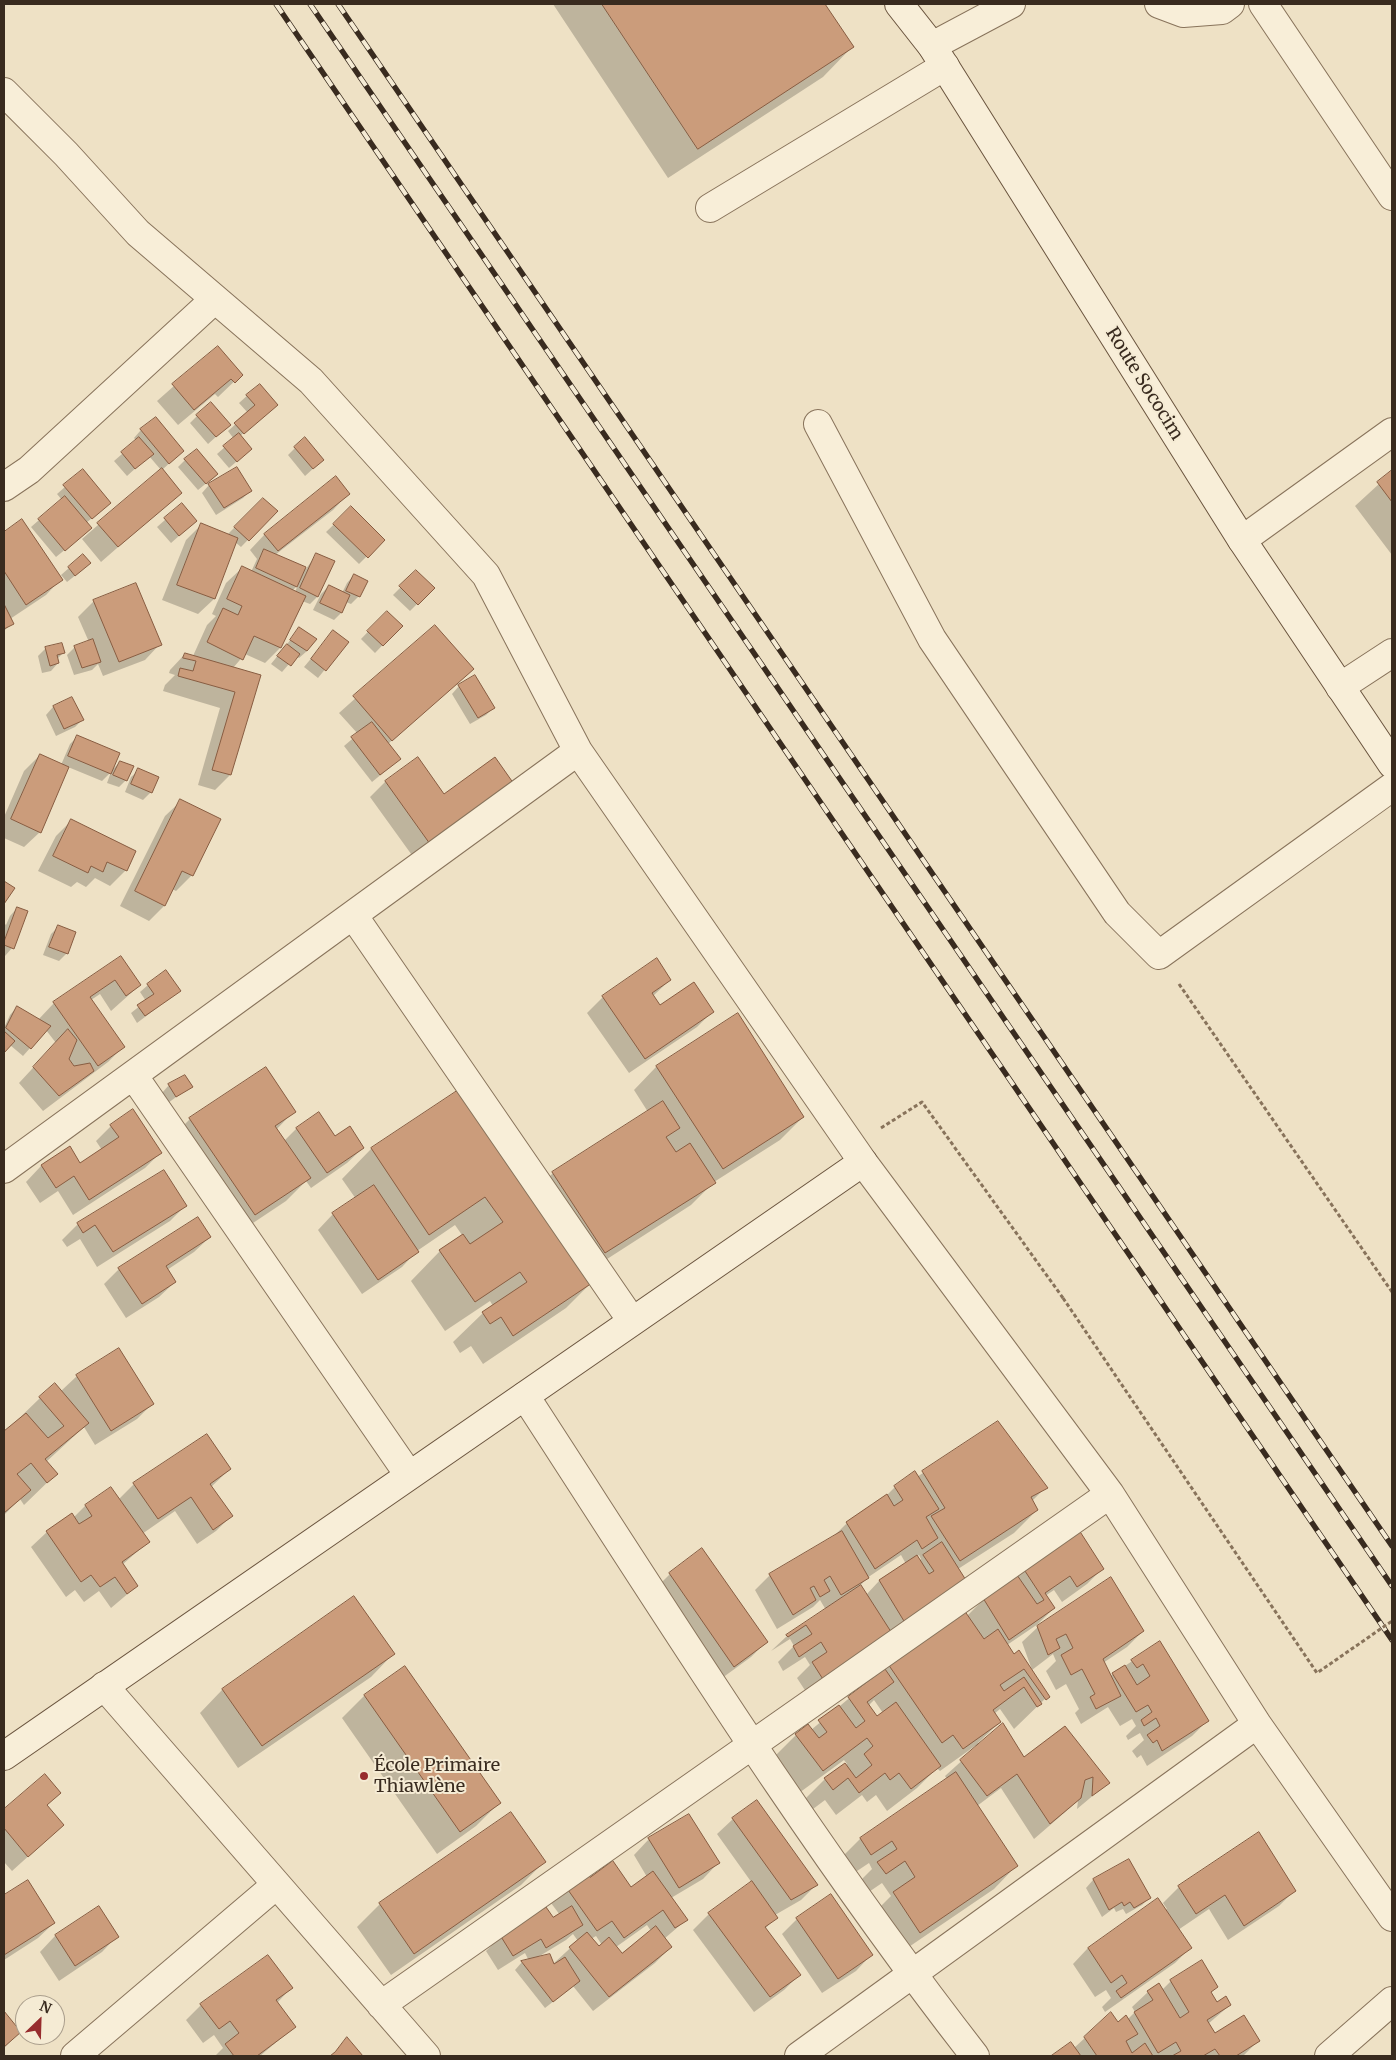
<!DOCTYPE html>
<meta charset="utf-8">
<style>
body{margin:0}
#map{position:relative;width:1396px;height:2060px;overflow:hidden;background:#eee1c5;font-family:Merriweather,serif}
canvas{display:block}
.frame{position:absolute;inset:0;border:5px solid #392b1f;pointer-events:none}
.north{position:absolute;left:15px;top:1995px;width:50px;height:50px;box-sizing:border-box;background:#f5ebd4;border:1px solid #aa9e8c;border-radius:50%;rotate:24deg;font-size:14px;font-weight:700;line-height:20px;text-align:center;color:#392b1f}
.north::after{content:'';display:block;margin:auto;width:18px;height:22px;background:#972c2e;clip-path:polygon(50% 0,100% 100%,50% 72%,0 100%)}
</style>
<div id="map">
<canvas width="1396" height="2060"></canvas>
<div class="frame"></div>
<div class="north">N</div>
</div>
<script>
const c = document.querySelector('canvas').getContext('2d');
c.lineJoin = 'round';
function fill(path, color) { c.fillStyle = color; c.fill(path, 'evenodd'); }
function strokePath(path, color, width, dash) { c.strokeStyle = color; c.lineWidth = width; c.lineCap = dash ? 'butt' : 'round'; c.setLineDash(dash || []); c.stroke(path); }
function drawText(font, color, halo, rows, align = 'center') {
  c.font = font + ' Merriweather,serif'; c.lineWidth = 4; c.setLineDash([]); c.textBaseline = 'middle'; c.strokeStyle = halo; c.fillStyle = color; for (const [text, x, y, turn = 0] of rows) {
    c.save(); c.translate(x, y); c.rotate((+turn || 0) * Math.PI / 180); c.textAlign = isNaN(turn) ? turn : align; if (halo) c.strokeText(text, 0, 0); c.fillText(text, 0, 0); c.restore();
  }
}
fill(new Path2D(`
 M553,4H823L852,47L823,77L668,178Z
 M218,347L241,375L218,397L215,394L178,425L157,401Z
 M259,385L269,412L240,436L243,456L229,468L217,454L234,439L228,431L248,413L239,403Z
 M197,416L229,425L208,444L190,423Z
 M141,430L175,458L162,470L180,493L101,562L82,539L161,470L149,456L127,476L114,461L137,441L134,438Z
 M295,448L315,467L305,476L288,455Z
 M185,460L209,481L198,490L178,467Z
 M83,471L102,510L86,523L83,535L56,557L31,527L62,500L57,494Z
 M1392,472V555L1355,506Z
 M209,485L250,491L243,498L216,515L202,493Z
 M348,494L333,510L275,555L306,569L316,555L333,562L317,597L310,604L302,601L280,648L265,663L245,654L233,668L260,676L230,775L215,790L198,785L220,708L163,691L165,685L175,675L169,673L170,670L185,654L193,656L207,625L216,616L212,614L226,583L242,568L251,572L257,559L250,550L265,534ZM298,585L295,592L292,591Z
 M263,499L276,511L241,547L235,542L214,599L198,614L162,600L186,540L201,525L227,535Z
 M182,505L188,528L171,543L157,527Z
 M351,508L383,540L359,564L326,532Z
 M22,521L61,579L46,595L10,619L12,623L4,631V533Z
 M69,568L82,570L67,582L61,575Z
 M416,572L433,588L410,611L393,595Z
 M354,575L359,596L351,604L346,602L341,613L334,620L313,610L321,594L329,586L342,593L347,583Z
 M94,601L160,644L145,660L103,676L98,664L92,670L74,675L67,655L75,647L89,642L78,617Z
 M387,612L401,626L375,653L361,639Z
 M435,627L472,669L388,744L400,759L372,782L344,746L358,734L339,713Z
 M300,628L307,651L299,658L296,656L282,672L271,664Z
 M334,631L347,642L318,678L304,667Z
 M46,648L64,652L57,659L58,663L51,671L42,673L38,656Z
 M459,686L493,708L486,715L470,724L452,694Z
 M72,698L82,720L75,727L56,736L46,715L53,707Z
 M77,737L111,771L120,762L126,780L119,787L107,783L111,772L102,781L68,767L40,832L24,847L4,838V817L24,771L40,755L61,765L70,744Z
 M418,759L444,796L513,784L414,858L370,797L385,782Z
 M139,770L151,792L143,800L125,792L131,777Z
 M181,801L219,820L191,876L176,891L172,889L164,906L149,921L120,906L165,816Z
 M72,820L126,870L110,886L95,878L86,887L77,882L71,887L38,871L56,836Z
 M17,908L12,948L5,956L4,923L6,925L10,916Z
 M58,927L67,953L59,961L43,955L51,934Z
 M121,958L140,985L111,1011L100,994L91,1000L123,1047L108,1062L43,1111L19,1083L56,1043L46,1030L23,1056L10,1045L4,1051V1028L10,1015L17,1007L38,1020L54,1003Z
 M656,960L670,980L653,996L660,1007L713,1011L697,1027L629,1073L587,1013L603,997Z
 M148,985L179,991L137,1023L131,1013L146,1001L140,992Z
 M737,1015L803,1117L780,1140L714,1182L691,1205L590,1270L596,1278L566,1308L483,1364L471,1346L460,1353L453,1342L483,1313L493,1306L490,1301L445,1331L411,1281L440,1251L462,1235L455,1225L417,1251L402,1267L362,1294L318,1230L333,1214L356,1199L342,1179L371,1149L465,1087L536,1190L553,1173L648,1112L634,1090L656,1067Z
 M169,1085L191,1086L168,1103L162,1093Z
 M294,1111L276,1130L284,1141L297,1128L335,1137L363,1148L347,1163L311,1188L306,1181L286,1201L232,1237L167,1142L190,1119Z
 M111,1126L160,1153L145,1168L73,1215L58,1191L40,1203L26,1182L41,1166L69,1148L80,1164L102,1150L96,1141Z
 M164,1171L185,1206L170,1221L97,1267L80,1239L67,1247L62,1240L78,1224Z
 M210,1237L194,1252L167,1270L175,1282L159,1297L126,1318L104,1284L119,1269Z
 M77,1376L152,1404L137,1419L95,1445L84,1427L46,1462L56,1474L24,1505L20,1499L4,1515V1433L40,1398L61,1391Z
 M998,1422L1046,1487L1032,1501L1037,1510L1014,1533L958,1569L968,1584L810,1698L797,1678L810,1665L805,1657L783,1671L778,1662L794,1646L790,1639L771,1651L787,1636L826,1610L820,1600L813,1607L777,1629L755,1590L770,1575L833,1537L847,1523L882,1500L895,1487L917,1477ZM901,1555L906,1564L879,1581L866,1595L860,1586L867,1578ZM919,1555L921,1559L919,1561L916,1557Z
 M230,1469L211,1487L231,1516L216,1531L197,1544L175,1511L142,1534L148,1542L122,1565L137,1586L111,1608L99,1591L84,1602L75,1590L66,1597L31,1547L47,1532L73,1518L85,1506L111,1488L119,1499L134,1484Z
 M702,1550L766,1642L751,1657L718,1681L654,1590L670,1574Z
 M1024,1569H1102L1087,1584L1062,1602L1054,1590L1045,1596L1054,1608L1038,1624L1007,1645L1048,1696L1014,1729L1000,1709L994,1714L1000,1722L978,1743L1024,1759L1065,1728L1108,1783L1077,1809L1078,1801L1034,1839L1001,1788L977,1806L1016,1866L994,1889L897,1955L871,1916L891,1896L882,1883L863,1896L855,1886L872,1869L869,1863L848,1877L838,1861L861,1838L947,1779L945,1776L977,1747L975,1746L940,1771L937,1768L917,1788L887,1811L876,1795L867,1802L862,1795L836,1815L825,1800L809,1812L802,1802L825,1779L847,1764L844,1760L799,1793L773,1758L796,1735L811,1730L889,1665L967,1616L984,1599ZM874,1700L883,1713L877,1718L868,1706Z
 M354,1598L393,1654L371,1677L238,1768L200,1713L222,1690Z
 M1038,1627L1143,1631L1127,1647L1103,1663L1110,1676L1159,1643L1207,1721L1192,1736L1147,1766L1141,1755L1137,1758L1132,1751L1144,1740L1140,1733L1128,1740L1126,1736L1136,1726L1132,1719L1120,1726L1108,1707L1081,1724L1075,1713L1079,1709L1066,1684L1056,1690L1046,1671L1056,1661L1053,1654L1032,1670L1022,1642Z
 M405,1668L499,1803L476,1826L437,1854L342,1718L364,1696Z
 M44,1776L59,1793L46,1806L63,1825L12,1871L4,1862V1811Z
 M757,1802L816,1885L801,1900L775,1915L776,1917L765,1929L799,1975L784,1990L754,2012L693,1930L709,1914L752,1883L717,1834L733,1819Z
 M1258,1834L1294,1891L1279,1906L1228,1940L1209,1909L1178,1930L1190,1948L1175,1963L1105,2012L1102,2007L1111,1998L1106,1990L1095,1997L1073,1964L1088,1948L1167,1909L1163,1903L1179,1887Z
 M649,1839L718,1863L703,1879L671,1898L686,1920L664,1939L671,1947L655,1963L593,2011L573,1986L545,2008L515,1970L522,1962L529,1961L525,1953L498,1970L486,1951L501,1936L560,1915L551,1903L567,1888L590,1878L630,1889L647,1877L634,1855ZM647,1925L651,1931L622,1955L616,1947ZM573,1934L578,1941L553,1964L538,1957L566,1940ZM596,1936L602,1945L599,1948L591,1939Z
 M1128,1860L1149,1898L1142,1905L1126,1914L1123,1909L1116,1912L1114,1908L1102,1917L1086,1888L1093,1880Z
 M544,1862L521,1885L391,1975L357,1927L380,1904Z
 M27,1882L54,1923L38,1938L4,1960V1897Z
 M98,1908L117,1936L102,1952L59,1981L40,1952L55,1936Z
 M797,1919L871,1955L856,1971L822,1993L782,1934Z
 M1171,1981L1216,1987L1211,1993L1217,2003L1230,2005L1208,2024L1214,2035L1258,2041L1243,2056H1053L1071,2043L1074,2048L1111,2014L1118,2024L1127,2020L1135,2012L1132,2007L1148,1992L1162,1990Z
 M291,1988L277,2003L294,2027L260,2056H215L223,2048L214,2035L203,2043L186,2020L201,2005Z
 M4,2013L20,2032L4,2048Z`), '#0003');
const building = new Path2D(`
 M602,4H825L854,47L698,149Z
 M218,346L243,375L235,383L231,379L194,410L172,384Z
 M260,384L278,405L244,434L234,423L255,405L246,395Z
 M211,402L231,425L216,437L196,415Z
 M156,417L184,451L169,464L140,429Z
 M239,433L252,449L237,462L223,446Z
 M139,437L154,454L135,469L121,452Z
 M305,437L324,460L313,469L294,447Z
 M197,449L218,474L206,484L184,459Z
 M237,467L252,491L224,508L208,484Z
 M162,468L182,493L118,547L97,523Z
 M83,469L111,503L92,519L63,485Z
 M1392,470V502L1377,482Z
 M336,476L350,494L278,551L264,534Z
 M65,496L92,528L65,551L38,519Z
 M263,498L278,511L249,541L234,527Z
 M182,503L197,521L179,536L164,518Z
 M351,506L385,540L368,558L333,524Z
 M22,519L63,580L26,605L4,571V532Z
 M201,523L238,538L215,599L177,585Z
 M264,549L306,567L297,587L256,568Z
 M316,553L335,561L318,597L300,588Z
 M83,554L91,563L75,576L68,567Z
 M242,566L306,596L281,648L254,636L243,660L207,642L223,608L238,615L242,606L227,599Z
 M416,570L435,588L418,605L399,586Z
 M354,574L368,581L360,597L346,591Z
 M136,583L162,645L119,662L93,600Z
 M329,585L350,595L342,613L320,603Z
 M4,604L14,624L4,629Z
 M387,611L403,626L383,646L367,631Z
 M435,625L474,669L392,741L353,696Z
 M299,627L317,639L307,651L290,640Z
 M333,630L349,642L326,671L311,659Z
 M93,639L101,662L82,668L74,646Z
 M62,643L65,653L57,655L59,663L50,666L45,647Z
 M287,644L300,654L291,666L277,656Z
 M185,653L261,675L231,775L212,770L235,692L178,676L180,668L193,671L196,661L183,658Z
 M475,675L495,708L478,718L458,685Z
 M72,697L84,720L64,729L53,706Z
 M372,722L401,759L380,775L351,737Z
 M77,735L120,753L111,774L68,756Z
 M40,754L69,767L41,833L11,819Z
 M418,757L444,794L495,757L514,784L430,844L385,781Z
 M120,761L134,766L127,781L113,775Z
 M138,768L159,777L152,793L131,784Z
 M180,799L221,819L193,876L182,871L165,906L135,891Z
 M71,819L136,851L127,871L107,862L103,872L91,866L88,873L53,856Z
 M4,881L15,888L4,904Z
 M17,907L28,911L14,949L4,945V942Z
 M58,925L76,932L68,954L49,947Z
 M121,956L141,985L126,996L115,980L90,997L125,1047L98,1066L53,1002Z
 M657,958L671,980L652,993L660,1005L694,982L714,1012L645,1059L602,996Z
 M166,970L181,991L145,1016L137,1005L154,994L147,984Z
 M17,1006L51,1026L31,1049L6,1028Z
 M738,1013L804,1117L723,1169L656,1066Z
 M68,1029L77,1040L69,1059L74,1066L90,1063L94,1071L59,1096L33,1067Z
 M4,1031L15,1041L4,1053Z
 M266,1067L296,1112L275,1126L311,1178L255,1215L189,1118Z
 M185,1075L193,1087L176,1097L168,1084Z
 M466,1085L598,1279L513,1336L501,1317L490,1324L482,1312L527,1282L520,1272L475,1302L439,1250L463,1234L470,1244L503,1222L485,1197L429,1235L371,1148Z
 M663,1101L680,1128L666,1137L676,1152L690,1143L716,1183L605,1253L552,1172Z
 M133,1109L162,1153L89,1200L74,1176L56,1188L41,1165L70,1146L80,1163L119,1137L110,1125Z
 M319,1112L335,1136L350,1126L364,1148L327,1173L296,1128Z
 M164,1170L187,1206L113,1252L95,1225L83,1233L77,1223Z
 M374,1185L419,1252L378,1280L332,1213Z
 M198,1217L211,1237L166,1266L176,1282L142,1304L118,1268Z
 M119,1348L154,1404L111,1431L76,1375Z
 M55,1383L89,1423L45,1459L58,1474L47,1483L31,1463L17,1474L31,1490L4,1513V1431L26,1413L48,1438L64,1426L39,1397Z
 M998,1421L1048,1488L1031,1497L1038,1510L960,1561L931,1516L945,1508L922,1471Z
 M207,1434L231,1469L210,1484L233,1516L213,1530L191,1497L158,1519L133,1483Z
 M915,1471L939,1509L926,1517L938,1538L922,1549L917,1540L875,1569L846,1522L887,1494L894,1506L903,1500L894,1486Z
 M111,1487L150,1542L122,1562L138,1586L127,1594L115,1577L100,1587L91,1575L81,1582L46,1531L72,1513L79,1524L92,1516L85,1505Z
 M1079,1530L1104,1569L1077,1587L1070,1576L1045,1593L1055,1608L1009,1640L983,1598L1017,1575L1037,1604L1044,1600L1023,1568Z
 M842,1531L869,1578L841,1595L830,1576L824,1580L830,1591L820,1597L814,1586L810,1588L816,1600L793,1615L769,1574Z
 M942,1542L969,1585L907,1626L879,1580L917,1555L929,1574L934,1571L923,1555Z
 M702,1548L768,1642L734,1667L669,1573Z
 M1111,1577L1144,1631L1103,1659L1121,1696L1096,1709L1090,1697L1095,1694L1082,1669L1071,1675L1061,1655L1073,1648L1066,1634L1056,1639L1060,1648L1048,1655L1037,1626Z
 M861,1585L895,1638L826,1684L812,1662L827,1652L821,1642L799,1657L793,1646L812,1634L806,1625L788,1637L786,1635Z
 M354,1596L395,1654L262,1746L222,1689Z
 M964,1610L984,1639L998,1629L1014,1654L1019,1650L1050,1697L1046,1700L1024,1669L1000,1685L1004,1691L1024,1677L1042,1704L1037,1707L1024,1687L993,1710L1001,1722L963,1749L953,1735L942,1743L888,1664Z
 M1160,1641L1209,1721L1162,1751L1157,1740L1153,1743L1147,1735L1160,1726L1156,1718L1144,1726L1141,1720L1152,1712L1148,1705L1136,1712L1112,1673L1125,1665L1137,1685L1150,1676L1143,1664L1137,1668L1131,1660Z
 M405,1666L501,1803L460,1832L364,1695Z
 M885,1669L894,1682L867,1702L877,1716L896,1702L941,1766L911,1789L899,1773L890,1780L885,1773L859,1793L848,1778L833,1790L824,1778L845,1763L856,1778L872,1765L864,1754L873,1746L867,1738L823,1771L795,1734L808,1724L819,1738L827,1732L818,1720L839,1705L856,1728L865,1721L848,1697Z
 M1003,1723L1024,1757L1065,1726L1110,1783L1092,1796L1093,1777L1085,1780L1081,1798L1050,1824L1017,1774L987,1796L960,1760Z
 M956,1772L1018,1866L920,1933L893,1892L915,1877L905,1861L886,1874L877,1862L897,1849L892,1841L871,1855L860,1838Z
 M45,1774L61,1793L47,1805L64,1825L28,1857L4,1828V1809Z
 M757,1800L818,1885L791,1900L732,1818Z
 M511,1812L546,1862L414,1954L379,1903Z
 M689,1814L720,1863L679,1888L648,1838Z
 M1259,1832L1296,1891L1244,1926L1225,1895L1196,1914L1178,1886Z
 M1129,1859L1151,1898L1134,1908L1130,1902L1124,1906L1122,1902L1109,1910L1093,1879Z
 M613,1861L631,1887L653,1871L688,1920L675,1928L663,1910L624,1938L612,1921L597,1931L566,1887L587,1872L590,1877Z
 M28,1880L55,1923L4,1955V1895Z
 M752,1881L778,1918L765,1927L801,1975L770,1997L708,1913Z
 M831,1894L873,1955L838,1979L796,1918Z
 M1158,1898L1192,1948L1121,1998L1116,1991L1127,1983L1122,1975L1111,1983L1088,1948Z
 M99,1906L119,1937L75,1966L55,1935Z
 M572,1906L583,1925L546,1948L541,1939L513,1956L500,1935L546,1907L553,1917Z
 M656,1926L672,1947L609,1997L569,1947L587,1932L599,1946L609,1937L622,1953Z
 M550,1954L554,1964L565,1957L580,1981L553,2002L521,1961Z
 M268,1955L293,1988L276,2000L296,2027L257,2056H234L225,2044L239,2033L230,2021L219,2029L200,2004Z
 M1202,1960L1218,1987L1211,1992L1217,2002L1226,1996L1231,2005L1207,2020L1215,2033L1244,2015L1260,2041L1236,2056H1220L1215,2049L1203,2056H1172L1181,2051L1176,2042L1158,2053L1134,2012L1153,2000L1147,1991L1159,1983L1180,2018L1189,2012L1170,1980Z
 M4,2011L21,2032L4,2047Z
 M1111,2012L1118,2022L1126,2015L1138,2034L1126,2041L1132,2053L1145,2043L1153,2056H1097L1084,2037Z
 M347,2037L363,2056H330L335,2052Z
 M1071,2042L1081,2056H1051Z`);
fill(building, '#cb9c7b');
strokePath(building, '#875c41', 1);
const street = new Path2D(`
 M1159,4L1183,13L1222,10L1230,4
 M1263,4L1392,196
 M932,46L1011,4
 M4,92L66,154L138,233L311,381L486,575L578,751L863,1162L1110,1494L1257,1724L1392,1917
 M710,208L945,66
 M818,424L932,639L1117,913L1159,955L1392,787
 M4,487L29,470L215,299
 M1242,540L1392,432
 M1340,687L1392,653
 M353,915L632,1321
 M133,1075L409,1475
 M4,1169L578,751
 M525,1396C670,1619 811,1846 975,2056
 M104,1686L426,2056
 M381,2005L1110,1494
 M75,2056L276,1885
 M799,2056L1257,1724
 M1329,2056L1392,2001`);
const secondary = new Path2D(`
 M899,4L932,46L1242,540L1392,764
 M4,1756L863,1162`);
strokePath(street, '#88735b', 30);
strokePath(secondary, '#6a543e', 30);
strokePath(new Path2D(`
 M1179,984L1392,1292
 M881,1128L922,1102L1063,1298`), '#88735b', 3, [4, 2.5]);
strokePath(street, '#f8eed8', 28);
strokePath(secondary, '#f8eed8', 28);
const rail = new Path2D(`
 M276,4L1392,1640
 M310,4L1392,1586
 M338,4L1392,1546`);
strokePath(rail, '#392b1f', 5.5);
strokePath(rail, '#f5ebd4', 4, [11]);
strokePath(new Path2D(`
 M1063,1298L1317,1673L1392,1621`), '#88735b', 3, [4, 2.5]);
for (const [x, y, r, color] of [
 [364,1776,5,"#972c2e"]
]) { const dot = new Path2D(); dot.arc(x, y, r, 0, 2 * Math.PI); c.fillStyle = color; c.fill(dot); strokePath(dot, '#f5ebd4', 2); }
drawText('18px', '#392b1f', '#f5ebd4', [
 ["Route Sococim",1144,384,58]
]);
drawText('18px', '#392b1f', '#f5ebd4', [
 ["École Primaire",374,1766],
 ["Thiawlène",374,1787]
], 'left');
</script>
